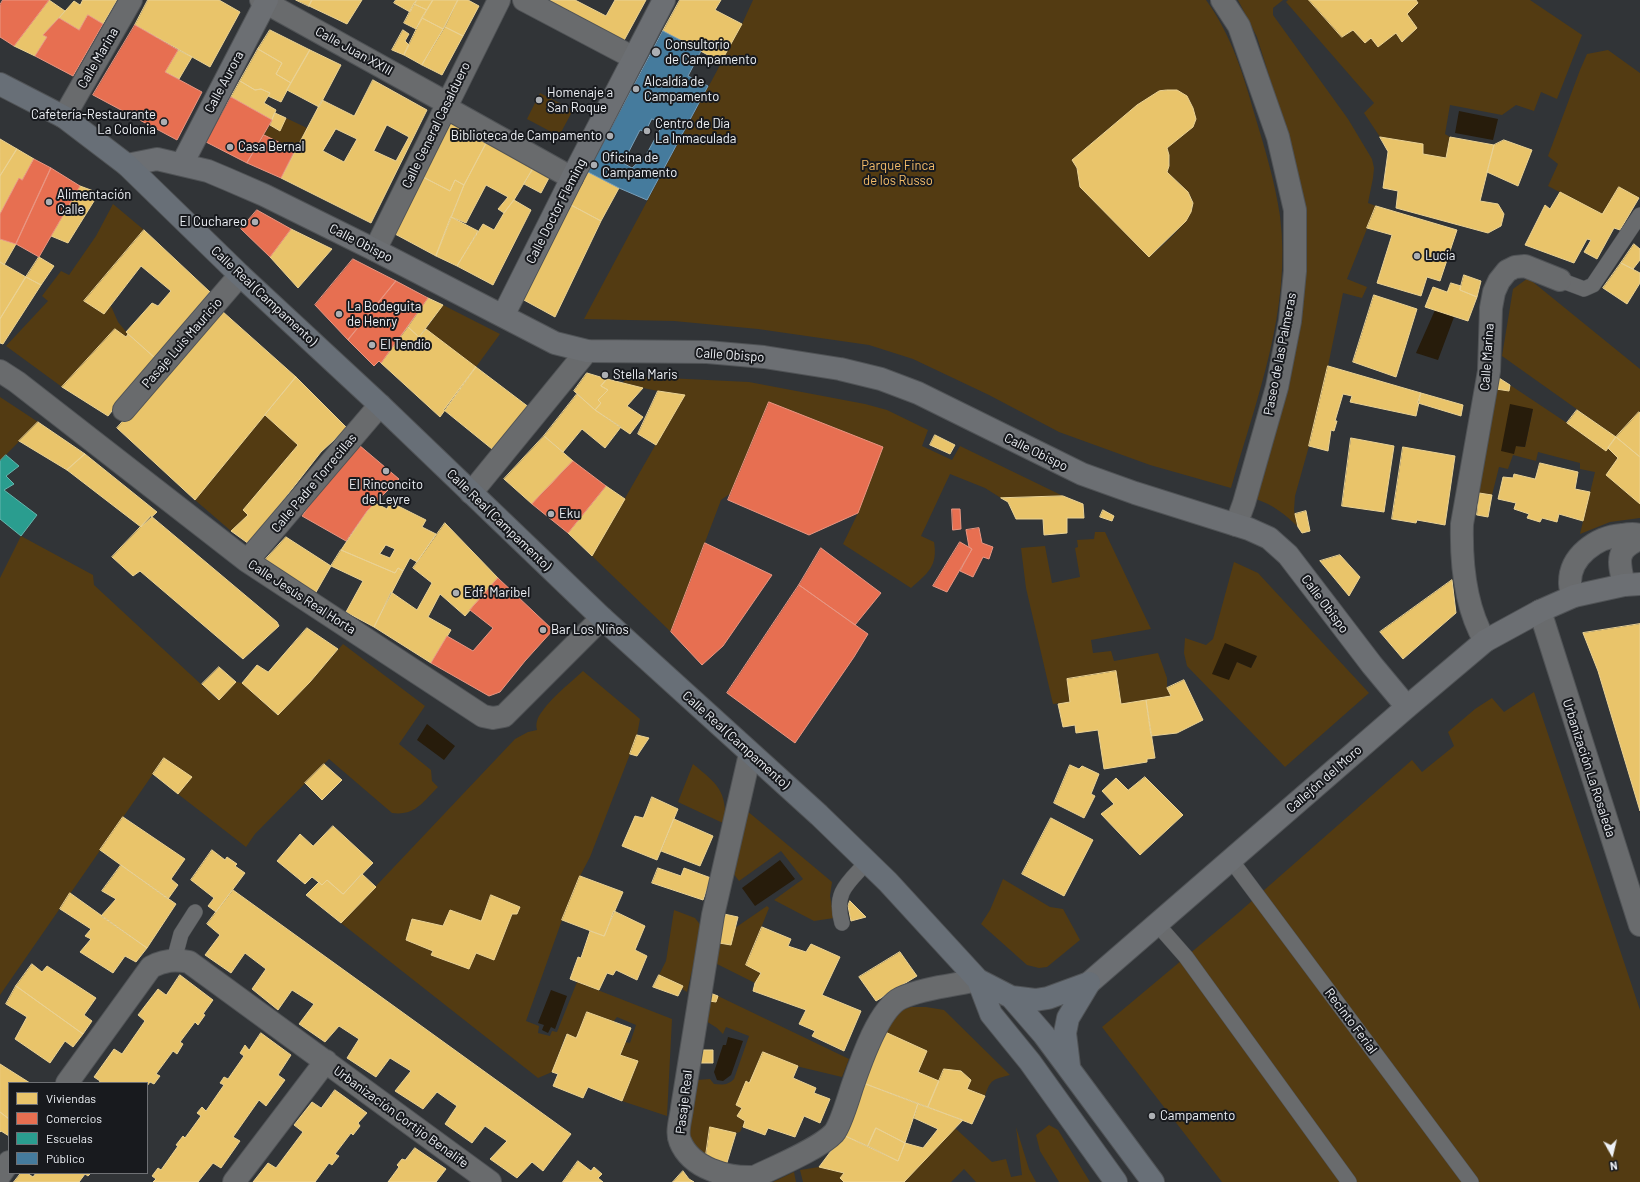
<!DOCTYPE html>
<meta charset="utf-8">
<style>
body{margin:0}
#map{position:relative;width:1640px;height:1182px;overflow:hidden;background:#313437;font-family:Barlow,sans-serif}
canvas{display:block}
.legend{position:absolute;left:8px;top:1082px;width:140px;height:92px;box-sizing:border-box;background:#181a1e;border:1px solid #6e7074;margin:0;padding:5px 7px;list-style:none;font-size:12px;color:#eef1f6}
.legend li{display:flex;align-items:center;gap:8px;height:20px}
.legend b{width:20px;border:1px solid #6e7074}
.north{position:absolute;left:1592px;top:1134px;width:40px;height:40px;-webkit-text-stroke:3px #181a1e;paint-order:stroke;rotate:172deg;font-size:11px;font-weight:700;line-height:16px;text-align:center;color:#eef1f6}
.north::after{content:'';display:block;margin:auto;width:14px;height:18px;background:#eef1f6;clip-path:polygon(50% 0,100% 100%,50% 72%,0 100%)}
</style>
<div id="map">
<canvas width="1640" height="1182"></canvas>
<ul class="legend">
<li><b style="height:11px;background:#e9c46a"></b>Viviendas</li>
<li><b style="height:11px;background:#e76f51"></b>Comercios</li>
<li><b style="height:11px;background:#2a9d8f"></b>Escuelas</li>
<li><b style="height:11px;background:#457b9d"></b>Público</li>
</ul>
<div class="north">N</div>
</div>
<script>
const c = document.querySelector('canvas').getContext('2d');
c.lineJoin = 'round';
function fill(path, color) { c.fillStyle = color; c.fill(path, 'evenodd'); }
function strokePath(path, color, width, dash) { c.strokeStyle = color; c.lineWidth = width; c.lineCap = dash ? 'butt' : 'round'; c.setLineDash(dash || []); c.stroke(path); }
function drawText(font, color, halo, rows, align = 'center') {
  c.font = font + ' Barlow,sans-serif'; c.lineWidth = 4; c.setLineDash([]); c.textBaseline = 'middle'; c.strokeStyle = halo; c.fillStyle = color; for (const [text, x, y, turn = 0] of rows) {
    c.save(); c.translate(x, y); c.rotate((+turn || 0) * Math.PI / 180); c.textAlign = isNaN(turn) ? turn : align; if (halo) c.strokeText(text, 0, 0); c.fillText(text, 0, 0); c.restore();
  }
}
fill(new Path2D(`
 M753,0H1206C1232,36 1243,74 1255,116C1265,149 1275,182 1280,216C1292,309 1256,400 1231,488L1150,465L1059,432L989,395L913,359L869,345L758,329L674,321L584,319L742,24ZM1167,90C1187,91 1192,101 1196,119L1167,148C1170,156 1171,164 1167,172C1175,180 1190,190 1193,202C1196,217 1159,249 1149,257L1080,187L1077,168L1072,160L1137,105L1159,91Z
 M1238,0H1283L1273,8V15L1348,119L1372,159L1374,168L1373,178L1368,203L1376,206L1347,279L1367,287L1362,298L1343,293L1328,366L1309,446L1295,496L1294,510L1298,527C1285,514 1273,505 1256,499L1303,213L1297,171L1284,124L1257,37Z
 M1288,0H1309L1342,37L1353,30L1365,42L1371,38L1378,47L1396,33L1403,42L1417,28L1407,14L1418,3L1416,0H1530L1582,35L1557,99L1541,92L1534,111L1516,105L1502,115L1450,105L1445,134L1450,137L1446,158L1423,154V144L1380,137L1364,113L1374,103L1286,2Z
 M1608,50L1640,73V196L1639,198L1619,188L1602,214L1548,186L1558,164L1548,156L1580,70L1587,54Z
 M540,93L573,110L559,136L527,119Z
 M286,118L307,128L295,150L264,135L270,125L280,131Z
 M113,204L144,230L84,301L104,314L111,306L118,322L128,334L126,337L62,387L6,346L48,301L42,296L61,271L69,275L96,236Z
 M1528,278L1640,369V411L1616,437L1502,356L1513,289Z
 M443,305L500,334L476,367L426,329Z
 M625,376L749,382L865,404L887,410L928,430L922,446L952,460L960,446L1063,496L1001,498L985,488L950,474L921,536L934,542C938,566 928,573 911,588L843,544L858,513L882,447L769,402L731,493L721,500L671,632L592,556L684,395L658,391L623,384Z
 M1510,385L1567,423L1606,451L1608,448L1618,458L1606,475L1640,504V518L1610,522L1580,534L1595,472L1580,469V463L1538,452L1536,461L1513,455L1508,469L1499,467L1492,495L1479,493L1482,466L1496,389L1509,391ZM1533,409L1525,447L1516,446Z
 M0,397L38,422L0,461Z
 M265,415L298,445L243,510L248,515L231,531L195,500Z
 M1095,532H1105L1151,629L1091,640L1093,653L1111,651L1114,661L1158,653L1167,678V688L1171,696L1121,704L1116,671L1067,679L1070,702L1053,704L1026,588L1021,548L1045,546L1052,583L1080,577L1075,548L1078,547L1077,540L1094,539Z
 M21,536L93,575L94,585L218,700L236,682L242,683L277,715L310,682L343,644L425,706L399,744L431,770L432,781L438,787C423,802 415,816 392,813L329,759L255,834L246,847L178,794L192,777L164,758L0,995V578Z
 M1234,562L1258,573L1369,693L1285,767L1187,666L1184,653L1185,638L1206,645L1213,639ZM1257,656L1251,668L1237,662Z
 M583,671L640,719L637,735L630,754L590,857L580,876L562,920L526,1021L539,1026L538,1033L550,1036L552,1031L557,1032L577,982L672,1019L667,1116L622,1101L638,1062L620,1055L625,1042L630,1043L636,1025L617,1017L613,1022L587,1012L576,1038L566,1034L552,1072L538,1078L341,923L515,739L528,732L537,730C536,726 536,723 538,718C547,701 569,684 583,671ZM491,896L520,907L517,914H512L494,960L476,953L468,969L431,955L433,951L406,940L412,919L443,926L450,910L481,921Z
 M1534,692L1640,1010V1182H1222L1102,1027L1237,914L1412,760L1422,772L1454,746L1448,732L1475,709L1492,698L1504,712Z
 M693,764C717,784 727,790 725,824L678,802Z
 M746,810L832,882L830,896L834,918L814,921L774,900L803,879L781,851L739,881L733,873Z
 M1003,879L1050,907L1063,909L1080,940L1047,967L1039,968L1027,965L981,924L990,910Z
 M767,906L769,908L746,965L761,973L755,983L715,963L719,943L731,945L735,928Z
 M674,910L695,918L702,927L687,992L682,989L683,986L659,975L666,961Z
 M718,996L849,1059L842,1077L800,1067L763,1052L749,1083L746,1082L736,1105L742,1108L738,1116L745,1121L740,1132L736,1133L710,1127L705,1162L687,1134L697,1080L710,1079L714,1084C723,1085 728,1085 734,1079L749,1036L726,1027L723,1034L717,1028L706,1021L709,1001H716Z
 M911,1007H926L944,1010L1010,1075C993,1080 991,1078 985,1096L967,1089L971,1080L961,1071L944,1069L939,1081L918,1072L927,1051L883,1031L897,1012Z
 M1049,1125L1058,1130L1090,1182H1059L1040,1151L1036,1135Z
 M1016,1127L1029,1169L1036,1182H976L964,1169L951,1182H904L955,1128L992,1162L1006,1159L1011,1177L1022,1175Z
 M819,1167L844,1173V1182H803L800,1170Z
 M794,1172L796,1182H773Z`), '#533b12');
fill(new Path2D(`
 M1459,111L1498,119L1493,140L1455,133Z
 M1435,310L1454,317L1438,360L1416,353Z
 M1510,404L1533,409L1525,447L1516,446L1514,454L1501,451Z
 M1225,643L1257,656L1251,668L1237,662L1229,680L1212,674Z
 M427,724L455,746L444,760L417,740Z
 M780,860L795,879L755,906L742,888Z
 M551,990L567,996L555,1029L551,1027L548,1033L542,1030L544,1025L538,1023Z
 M728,1037L743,1041L731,1075L723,1081L717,1080L714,1072L723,1045H726Z`), '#271c0b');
const homes = new Path2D(`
 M49,0L65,11L43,35L47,37L35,56L14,46Z
 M83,0H117L103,24L88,15L79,30L59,18L74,1L80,5Z
 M148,0H219L240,12L210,67L135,25Z
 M296,0H312L309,6Z
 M312,0H362L347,24L309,6Z
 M396,0H417L410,12L394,3Z
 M417,0H433L427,10L414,4Z
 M433,0H458L443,29L422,18Z
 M458,0H468L479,6L463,36L445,27Z
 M532,0H575L606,16L615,0H646L621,46Z
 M680,0H721L715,10L742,24L721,62L663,31Z
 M1309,0H1416L1418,3L1407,14L1417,28L1402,42L1396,33L1378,47L1371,38L1365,43L1353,30L1342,37Z
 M414,4L427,10L416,29L404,23Z
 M422,18L443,29L422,65L404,55Z
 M445,27L463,36L442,75L422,65Z
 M270,30L310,50L291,83L276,74L282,63L258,49Z
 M403,30L409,34L405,41L409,45L404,55L392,50Z
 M258,49L282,63L276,74L291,83L281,102L268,96L270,93L261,89L255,90L240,81Z
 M178,50L192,57L179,79L165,72Z
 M310,50L341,65L319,107L287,90Z
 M373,80L427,110L371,223L281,178L322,100L354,116ZM387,125L409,137L396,161L374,151ZM336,129L357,139L344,162L323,151Z
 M240,81L255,90L261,89L270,93L264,103L276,110L272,120L231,97Z
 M1167,90H1177L1187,96L1193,108L1196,119L1193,127L1167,148L1169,155V166L1167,172L1188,192L1193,203L1191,212L1186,221L1149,257L1080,187L1077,168L1072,160L1137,105L1159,91Z
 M275,113L286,118L280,131L270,125Z
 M451,119L489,138L464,185L455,180L450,191L423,177Z
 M1380,137L1423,144V154L1446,158L1450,137L1494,145L1480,201L1498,204L1504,214L1501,226L1488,233L1396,208L1398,191L1383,188L1388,152Z
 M489,138L534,167L514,200L504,213L498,209L508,197L486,185L466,223L451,217L464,185Z
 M0,139L17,149L0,176Z
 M1504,140L1532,150L1518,186L1487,172L1494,145Z
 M17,149L34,159L22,180L19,178L0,214V176Z
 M534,167L550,176L541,193L524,184Z
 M588,172L619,188L601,221L571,205Z
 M423,177L450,191L455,180L464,185L436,256L395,234Z
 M80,186L99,193L68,243L51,236Z
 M1619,187L1639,198L1620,230L1614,228L1597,259L1584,252L1591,240L1587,239L1574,263L1525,245L1545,205L1550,209L1560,192L1602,214Z
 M514,200L531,210L493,285L457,266L483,224L494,230L504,213Z
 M571,205L601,221L555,317L522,299Z
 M1376,206L1457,230L1440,281L1427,277L1421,296L1377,283L1392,235L1367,228Z
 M451,217L478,231L457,266L436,256Z
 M291,229L332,249L298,288L270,257Z
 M144,230L210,292L155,358L126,332L152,303L158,306L171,291L141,266L104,314L84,301Z
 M0,239L16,244L4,265L0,262Z
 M1634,244L1640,249V260L1633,269L1621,263Z
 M39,257L54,266L41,285L26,277Z
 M0,262L26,277L0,319Z
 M1621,263L1640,273V283L1627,304L1603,288Z
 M1464,275L1481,281L1477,297L1460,290Z
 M26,277L41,285L3,344L0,343V319Z
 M1451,283L1461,286L1460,290L1477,297L1468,321L1425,307L1433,287L1447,292Z
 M1374,295L1417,309L1396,377L1353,362Z
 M428,298L443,305L419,337L408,327Z
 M222,311L296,377L195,500L117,428Z
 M408,327L419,337L426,329L476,367L440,417L381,363Z
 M115,329L126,337L128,334L155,358L108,416L62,387Z
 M1328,366L1421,393L1416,416L1350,402L1352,396L1343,394L1335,421H1337L1334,431L1331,430L1328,451L1309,446Z
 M476,367L530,408L492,449L444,410Z
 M587,373L607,379L601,386L608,390L598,400L601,403L595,410L574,391Z
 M296,377L347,428L321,452L249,544L231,531L248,515L243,510L298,445L265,415Z
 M1499,378L1510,385L1509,391L1496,389Z
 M607,379L643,388L627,406L643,417L630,434L595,410L601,403L598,400L608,390L601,386Z
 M658,391L685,395L656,445L638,434Z
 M1421,393L1463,405L1461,416L1418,403Z
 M577,394L595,410L621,427L605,448L582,429L563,452L544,436Z
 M1577,410L1616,437L1606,451L1567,423Z
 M1639,412L1640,413V457L1616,437Z
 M38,422L85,454L67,470L19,441Z
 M935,435L955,445L950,454L930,445Z
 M544,436L573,461L532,504L504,479Z
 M1616,437L1640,457V504L1606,475L1618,458L1608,448Z
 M1351,438L1394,446L1384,512L1342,506Z
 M1403,447L1455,456L1445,525L1417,520L1416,523L1392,519Z
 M85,454L157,512L141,527L67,470Z
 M1540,463L1578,472L1575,489L1590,492L1583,521L1559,514L1557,522L1542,518L1540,522L1527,518L1529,514L1514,509L1516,503L1498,499L1503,477L1513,478L1514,474L1535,479Z
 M606,486L625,499L592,556L568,533Z
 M1479,493L1492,495L1488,517L1477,515Z
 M1063,496L1083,504L1084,518H1067V533L1044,535L1043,519H1016L1008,502L1001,498Z
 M390,502L426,520L422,527L436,534L417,562L410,558L403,571L398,568L395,573L341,550L367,511L375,503L387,509ZM386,545L395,549L390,558L380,554Z
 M1103,510L1114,516L1112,521L1100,517Z
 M1306,511L1310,531L1302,533L1298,527L1295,514Z
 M151,516L277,622L279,626L243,659L140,571L133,576L112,557Z
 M445,523L498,578L465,616L440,594L428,617L451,630L431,663L374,627L391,592L417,610L432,583L413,568Z
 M286,537L331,566L315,594L264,561Z
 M341,550L395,573L398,568L403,571L374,627L346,612L363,581L331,566Z
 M1340,555L1360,577L1349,596L1320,561Z
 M1452,580L1456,613L1403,659L1380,632Z
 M1640,624V811L1598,671L1583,633Z
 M307,628L338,649L310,682L278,715L242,683L257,665L268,672Z
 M219,667L236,682L219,700L202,684Z
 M1116,671L1121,704L1146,700L1155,758L1147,759V762L1104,769L1098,730L1076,733L1075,725L1063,727L1058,704L1070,702L1067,679Z
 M1184,680L1203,720L1177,733L1151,736L1146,700L1171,696L1167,688Z
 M637,735L649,738L637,756L630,754Z
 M164,758L192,777L178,794L153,774Z
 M324,764L342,780L322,800L305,783Z
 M1070,765L1079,769L1082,766L1099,774L1091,794L1095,796L1084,818L1054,803Z
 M1145,777L1183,815L1140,855L1101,814L1114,804L1102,791L1116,778L1128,790Z
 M652,797L678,809L657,860L622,846L635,816L643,818Z
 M123,817L185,859L171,879L178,885L168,899L100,850Z
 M1051,818L1093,840L1064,896L1022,874Z
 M674,819L713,836L700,866L661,851Z
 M333,826L373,863L343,894L327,880L322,885L312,877L305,884L277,861L300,834L313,846Z
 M212,850L225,860L227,857L237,864L235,866L245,873L216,912L208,906L214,898L191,880Z
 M121,865L176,904L147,948L101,916L116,899L102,891Z
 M658,868L681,876L684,868L711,878L703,900L652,883Z
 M362,874L376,887L341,923L306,895L319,882L322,885L327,880L343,894Z
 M580,876L623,892L604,936L562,920Z
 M233,890L571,1134L543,1171L532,1162L517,1178L490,1159L507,1141L485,1126L472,1143L445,1124L457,1106L437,1092L423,1109L395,1091L411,1071L390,1058L376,1077L347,1058L359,1039L339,1026L325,1042L299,1024L314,1004L292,990L278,1010L252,989L266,969L245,953L231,973L205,955L220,935L207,924Z
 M70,893L147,948L136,962L125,956L113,973L80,952L91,939L85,936L91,929L60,909Z
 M491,895L520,907L517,914H512L494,960L476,953L469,969L431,955L433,951L406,940L412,919L443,926L450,910L481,921Z
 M850,901L866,917L851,921L848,906Z
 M614,911L645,926L635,950L647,956L637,980L616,970L613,975L607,973L599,990L570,979L578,957L581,958L590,931L604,936Z
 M724,914L738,917L731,945L719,943Z
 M762,927L791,939L788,946L806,952L811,944L840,957L822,995L861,1011L844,1051L812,1036L815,1031L799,1024L806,1010L753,991L755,983L761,973L746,965Z
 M900,952L917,976L876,1001L859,977Z
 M32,964L42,972L47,966L96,998L84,1015L92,1021L83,1034L16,986Z
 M180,975L213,1000L203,1014L205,1015L198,1025L195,1022L180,1042L183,1044L177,1054L173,1051L156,1074L160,1076L154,1084L150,1082L147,1086V1083H99L100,1081L94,1077L114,1049L122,1054L145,1021L138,1015L158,989L166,995Z
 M659,975L683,986L678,996L653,987Z
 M16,986L83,1034L73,1047L65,1041L50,1063L15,1039L27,1017L6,1004Z
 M710,993L718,996L716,1002L709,1001Z
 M587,1012L631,1028L620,1055L638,1061L622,1101L588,1087L583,1098L553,1086L558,1074L552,1072L567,1034L576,1038Z
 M883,1031L927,1051L918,1072L939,1081L928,1107L863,1083Z
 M261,1033L291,1055L278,1075L285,1080L266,1106L259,1100L233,1137L240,1141L221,1168L213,1163L198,1182H153L156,1179L152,1176L158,1168L161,1170L178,1146L176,1145L183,1136L185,1138L201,1116L197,1113L202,1107L206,1111L224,1085L220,1083L224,1077L228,1079L244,1056L240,1053L245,1045L249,1050Z
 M702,1050H713V1063H700Z
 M763,1052L798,1066L793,1078L816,1088L814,1093L830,1099L820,1123L804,1116L795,1137L768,1128L765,1135L743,1127L745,1121L737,1116L742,1108L736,1105L746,1081L749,1083Z
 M0,1064L30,1083H9V1119L0,1112Z
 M944,1069L961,1071L971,1080L967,1089L985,1096L972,1124L928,1107Z
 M863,1083L918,1104L905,1143L876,1128L868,1146L843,1135Z
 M335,1090L367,1113L358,1123L360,1126L353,1135L351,1133L335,1154L339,1156L332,1165L329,1163L315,1182H253L268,1163L276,1168L303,1132L294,1125L312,1102L321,1108Z
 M918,1104L963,1120L904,1182H844L840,1178L844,1173L819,1167L843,1135L898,1161L905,1143L923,1148L938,1129L914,1118Z
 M0,1112L9,1119V1136L1,1131L0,1132Z
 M710,1127L736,1133L726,1166L705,1162Z
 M876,1128L905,1143L898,1161L868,1146Z
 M415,1148L446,1169L436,1182H388L399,1167L397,1165L402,1159L405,1160Z
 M578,1161L591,1171L594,1167L602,1174L598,1178L603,1182H563Z
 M683,1171L689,1179L694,1182H673Z
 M21,1173H27L33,1177L36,1173H91L88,1176L85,1174L79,1182H14Z`);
fill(homes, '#e9c46a');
strokePath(homes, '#ead294', 1);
const shops = new Path2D(`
 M3,0H49L14,46L0,37V5Z
 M88,15L103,24L73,76L35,56L47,37L43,35L59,18L79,30Z
 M135,25L178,50L165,72L202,92L177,140L93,95Z
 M231,97L272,120L247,163L206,142Z
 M264,135L295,150L281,178L247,163Z
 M34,159L51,168L16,244L0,239V214L19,178L22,180Z
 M51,168L80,186L39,257L16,244Z
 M257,210L291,229L270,257L241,229Z
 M353,259L396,281L348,340L315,305Z
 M396,281L428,298L381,363L379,361L374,366L348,340Z
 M769,402L883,447L858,513L809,535L728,500Z
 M359,445L399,479L367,511L346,541L302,516L323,486Z
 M573,461L606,486L568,533L532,504Z
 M952,509H960L961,529L953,530Z
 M979,528L982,543L993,547L989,559L983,557L973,577L960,571L972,549L969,547L966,530Z
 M960,542L972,549L947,592L933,586Z
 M705,543L772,575L723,646L702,665L671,632Z
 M821,548L881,593L855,625L799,585Z
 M498,578L553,630L525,661L500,692L489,696L431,663L447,636L473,651L493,628L470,610Z
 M799,585L868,634L854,657L795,743L727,693Z`);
fill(shops, '#e76f51');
strokePath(shops, '#e99682', 1);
const schools = new Path2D(`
 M6,455L19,466L6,476L14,484L4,490L37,515L21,536L0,519V461Z`);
fill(schools, '#2a9d8f');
strokePath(schools, '#65b6ae', 1);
const public = new Path2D(`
 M663,31L701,51L688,76L708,86L647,200L619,188L588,172ZM652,119L663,124L646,155L632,168L623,163L640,130L645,132Z`);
fill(public, '#457b9d');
strokePath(public, '#789eb8', 1);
const lane = new Path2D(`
 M1560,280L1584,289L1593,285L1640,215
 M1231,860L1471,1182
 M842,923C833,892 848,883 867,862
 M1157,924L1186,957L1349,1182
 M174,960L181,934L195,912`);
const street = new Path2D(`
 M261,0L447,103
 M524,0L634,58
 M1222,0L1239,26L1278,137L1295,210V271L1290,321L1277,387L1244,503L1236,525
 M445,107L572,178
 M64,117L131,0
 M375,250L499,0
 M0,371L17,382L247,561L483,716L493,718L504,716L602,618
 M124,410L240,275
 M471,493L587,351
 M247,561L380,405
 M1624,585C1619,562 1614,550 1640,539
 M1574,596C1572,592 1570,588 1570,584C1569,556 1597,537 1622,535C1628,534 1634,533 1640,535
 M1540,611L1640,925
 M1485,641C1465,607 1461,563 1462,524L1489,371L1491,308L1494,292L1499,281L1507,271L1515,267L1525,266L1560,280
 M750,754L713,915L682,1108C681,1118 676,1132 680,1141C691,1169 728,1178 754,1177C775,1167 819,1149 834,1133C841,1124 848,1099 852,1087C860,1064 878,1009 901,998C922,988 955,985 978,980
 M67,1083L151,967C164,960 175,959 189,962L490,1182
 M0,1175L9,1162
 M234,1182L326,1061`);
const secondary = new Path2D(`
 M182,164L267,0
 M127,165L157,159L208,171L227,179L264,195L375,250L555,343L587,351L707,352L764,357L840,369L881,379L918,393L1082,474L1135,493L1249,529L1269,538L1288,555L1372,665L1407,707
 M503,316L572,178L664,0
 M1089,983L1407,707L1485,641L1540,611L1574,596L1624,585L1640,584`);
const highway = new Path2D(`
 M0,84L64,117L127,165L240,275L380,405L602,618L819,815L888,882L978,980L1011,997L1035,1000L1048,998L1089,983
 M978,980L991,1014L1030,1062L1116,1182
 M1011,997L1044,1035L1153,1182
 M1069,1066L1065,1033L1068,1018L1089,983`);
strokePath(lane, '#505356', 16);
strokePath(street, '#505356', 24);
strokePath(secondary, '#505356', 24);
strokePath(highway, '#505356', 24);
strokePath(lane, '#696b6d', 15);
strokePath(street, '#696b6d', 22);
strokePath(secondary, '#6c6f73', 22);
strokePath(highway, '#686f77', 22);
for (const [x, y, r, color] of [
 [656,52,5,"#acafb3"],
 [636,89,4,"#acafb3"],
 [539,100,4,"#acafb3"],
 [164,122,4,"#acafb3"],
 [647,131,4,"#acafb3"],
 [610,136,4,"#acafb3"],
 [230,147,4,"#acafb3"],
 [594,165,4,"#acafb3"],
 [49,202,4,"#acafb3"],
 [255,222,4,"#acafb3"],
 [1417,256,4,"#acafb3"],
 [339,314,4,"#acafb3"],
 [372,345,4,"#acafb3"],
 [605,375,4,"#acafb3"],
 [386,471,4,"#acafb3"],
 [551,514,4,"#acafb3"],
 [456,593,4,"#acafb3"],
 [543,630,4,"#acafb3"],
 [1152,1116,4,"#acafb3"]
]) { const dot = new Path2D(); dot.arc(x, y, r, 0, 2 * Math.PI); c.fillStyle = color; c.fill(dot); strokePath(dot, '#181a1e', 1.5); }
drawText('13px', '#eef1f6', '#181a1e', [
 ["Consultorio",665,45],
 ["de Campamento",665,60],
 ["Alcaldía de",644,82],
 ["Campamento",644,97],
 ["Homenaje a",547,93],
 ["San Roque",547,108],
 ["Cafetería-Restaurante",156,115,"right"],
 ["La Colonia",156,130,"right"],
 ["Centro de Día",655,124],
 ["La Inmaculada",655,139],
 ["Biblioteca de Campamento",602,136,"right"],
 ["Casa Bernal",238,147],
 ["Oficina de",602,158],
 ["Campamento",602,173],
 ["Alimentación",57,195],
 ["Calle",57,210],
 ["El Cuchareo",247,222,"right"],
 ["Lucía",1425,256],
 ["La Bodeguita",347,307],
 ["de Henry",347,322],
 ["El Tendío",380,345],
 ["Stella Maris",613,375],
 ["El Rinconcito",386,485,"center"],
 ["de Leyre",386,500,"center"],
 ["Eku",559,514],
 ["Edf. Maribel",464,593],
 ["Bar Los Niños",551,630],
 ["Campamento",1160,1116]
], 'left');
drawText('13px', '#eef1f6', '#181a1e', [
 ["Calle Juan XXIII",354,51,29],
 ["Calle Marina",98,58,-60],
 ["Calle Aurora",224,82,-62],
 ["Calle General Casalduero",436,125,-64],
 ["Calle Doctor Fleming",556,211,-63],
 ["Calle Obispo",361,243,27],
 ["Calle Real (Campamento)",264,296,43],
 ["Pasaje Luis Mauricio",182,343,-49],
 ["Paseo de las Palmeras",1280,354,-79],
 ["Calle Obispo",730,355,4],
 ["Calle Marina",1487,357,-86],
 ["Calle Obispo",1036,452,26],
 ["Calle Padre Torrecillas",314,483,-50],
 ["Calle Real (Campamento)",499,520,44],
 ["Calle Jesús Real Horta",302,597,33],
 ["Calle Obispo",1325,604,53],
 ["Calle Real (Campamento)",736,740,42],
 ["Urbanización La Rosaleda",1589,768,72],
 ["Callejón del Moro",1324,779,-41],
 ["Recinto Ferial",1351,1021,53],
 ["Pasaje Real",684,1102,-83],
 ["Urbanización Cortijo Benalife",401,1117,36]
]);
drawText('13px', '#f4bc69', '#181a1e', [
 ["Parque Finca",898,166],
 ["de los Russo",898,181]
]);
</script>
